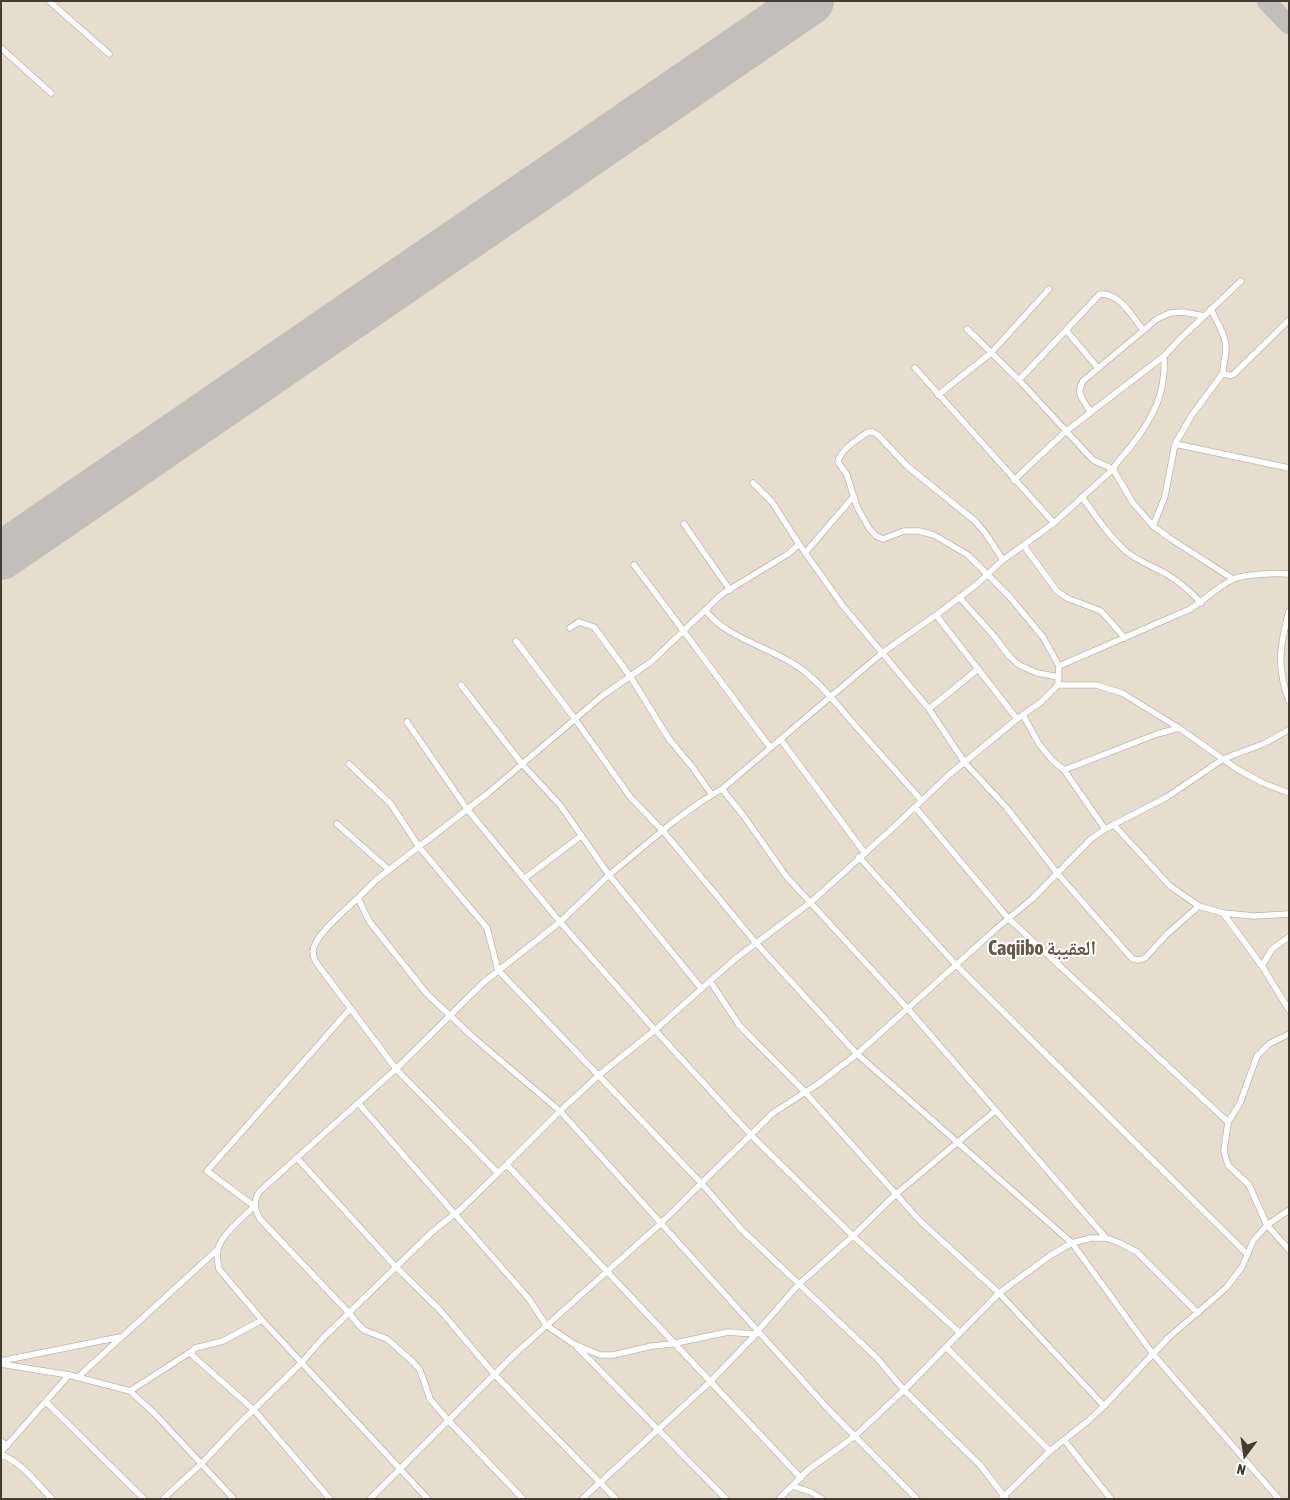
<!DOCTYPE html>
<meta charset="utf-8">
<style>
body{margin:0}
#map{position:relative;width:1290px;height:1500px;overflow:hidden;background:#f2ebe1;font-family:"Asap Condensed",sans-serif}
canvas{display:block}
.frame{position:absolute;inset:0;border:2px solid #443b31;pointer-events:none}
.north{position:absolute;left:1220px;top:1430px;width:50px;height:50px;-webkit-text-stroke:4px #fff;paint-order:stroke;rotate:194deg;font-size:14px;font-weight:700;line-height:20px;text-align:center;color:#443b31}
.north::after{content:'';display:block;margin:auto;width:18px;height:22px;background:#443b31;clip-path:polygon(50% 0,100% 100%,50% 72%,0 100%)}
</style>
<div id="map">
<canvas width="1290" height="1500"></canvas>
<div class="frame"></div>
<div class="north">N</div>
</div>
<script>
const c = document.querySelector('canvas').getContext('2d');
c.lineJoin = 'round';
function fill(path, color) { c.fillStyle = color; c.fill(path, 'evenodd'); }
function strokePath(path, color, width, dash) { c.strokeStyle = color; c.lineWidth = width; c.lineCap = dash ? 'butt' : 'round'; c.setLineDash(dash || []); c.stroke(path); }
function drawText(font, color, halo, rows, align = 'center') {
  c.font = font + ' "Asap Condensed","Noto Naskh Arabic",sans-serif'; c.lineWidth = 4; c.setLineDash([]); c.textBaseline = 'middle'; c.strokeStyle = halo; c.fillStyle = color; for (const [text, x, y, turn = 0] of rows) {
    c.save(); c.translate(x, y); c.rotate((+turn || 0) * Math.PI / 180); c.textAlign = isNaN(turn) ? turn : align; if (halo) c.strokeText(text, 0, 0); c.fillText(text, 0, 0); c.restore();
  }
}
fill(new Path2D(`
 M1,1H1289V1499H1Z`), '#e7ddce');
strokePath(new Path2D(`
 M1266,1L1289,25`), '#c2bfba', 19);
strokePath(new Path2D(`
 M1,556L810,1`), '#c2bfba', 48);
const minor = new Path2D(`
 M49,1L109,54
 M1,48L51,93
 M1211,309C1216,321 1226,335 1226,348C1226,356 1223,364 1223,373C1227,376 1230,376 1234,374L1289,320
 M967,329L1019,380L1093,460L1113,469L1133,503L1153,526L1171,539L1233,579
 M1066,330L1098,368
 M915,368L1054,523
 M1019,380L1100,294C1120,293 1132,316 1143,330
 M938,395L991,353L1049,289
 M1091,412C1084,402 1075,393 1083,381L1157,319L1170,313L1183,312L1204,316
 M1175,444L1289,468
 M1014,480L1065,432L1164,356
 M753,483L772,502L799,544L843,606L929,709L965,763L1006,807L1058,874L1128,954L1133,959L1139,960L1145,958L1167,934L1199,906L1223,913L1254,916L1289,914
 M1082,497C1096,516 1109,537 1127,552C1139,562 1155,567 1168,575C1181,583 1191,592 1201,603
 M684,524L730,590
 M1153,526L1165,496L1175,444L1192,415L1223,373
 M799,544L788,554L722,594L652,661L602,696L487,794L376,880L358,898L369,921L427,994L474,1038L560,1111L829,1410L917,1499
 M1024,546L1057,591L1067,598L1101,611L1125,638
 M805,553L854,496
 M634,565C680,625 724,687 770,747
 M959,597L994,636L1009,656L1019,665L1037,673L1059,677
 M705,610C729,641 774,647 804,671C823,686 838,706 854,724C876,749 899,775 922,801
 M1289,611C1280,646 1276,666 1289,701
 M936,615L1017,719
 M570,628L579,622L594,627L630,676L669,739L693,768L712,795
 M516,641L575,719L631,798L663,831L756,943L857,1054L1072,1243L1153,1354L1279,1499
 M1059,666L1188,610C1203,602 1219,585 1234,579C1244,574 1277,573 1289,574
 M461,685L522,764L560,805L609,875L701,988
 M1058,685H1096L1122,693L1179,728L1237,769L1263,783L1289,793
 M929,709L978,669
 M1023,715L1039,744L1053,761L1064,770L1105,829
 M407,722L467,809L560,922L655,1030L751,1135L853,1236L959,1332
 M781,740L864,852
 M349,764L391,804L419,847L487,928L498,970L702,1184L742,1230L877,1358L904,1390L999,1293L1051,1255L1072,1243L1091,1238H1106L1120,1243L1137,1252L1198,1313
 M1064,770L1157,734L1179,728
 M915,807L1008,918L1228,1122
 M337,824L389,870
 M1114,825L1170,886L1199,906
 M859,857L956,965L1247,1254
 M525,878L581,836
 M358,898C347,909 314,935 313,951C313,956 315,961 318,965L396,1069L498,1173
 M1223,913L1262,966L1289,1010
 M1262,966L1272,949L1289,937
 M710,981L739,1025L804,1091L920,1221L999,1293L1104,1406
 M1289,1034L1269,1044L1257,1056L1240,1103L1228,1122L1224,1151L1228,1165L1249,1185L1267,1225L1289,1250
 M358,1103L529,1299L546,1325L574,1344L600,1355H613L652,1346L671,1344L728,1332L755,1334L799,1284L853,1236L896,1194L995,1111
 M297,1158L396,1267L439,1309L494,1374L616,1499
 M507,1165L801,1478
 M1106,1238L908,1009L786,876L743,815L722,789L882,653L943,610L977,584L1003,560L1054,523L1113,469C1118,460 1126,453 1132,445C1154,416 1166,393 1164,356L1181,338L1241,281
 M262,1320L219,1269C218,1263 216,1256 218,1249C221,1235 244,1217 254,1206L207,1171L350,1009
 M577,1347L726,1499
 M946,1347L1050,1451
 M1,1361L120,1337
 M1,1364L69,1375L130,1391L155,1414L234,1499
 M78,1377L218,1249
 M130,1391L192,1351
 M46,1402L144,1499
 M1064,1440L1111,1499
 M1,1441L7,1446
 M1,1452L69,1375
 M1,1455C21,1461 38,1485 52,1499
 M792,1486L811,1492L822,1499
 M163,1499L202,1463L235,1428L302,1362L323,1338L432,1232L461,1209L498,1173L560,1111L599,1075L655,1030L735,959L811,902L895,826L950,774L1017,719L1041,702L1058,685L1059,666L1043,637L1009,596L968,555L934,535L919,531H904L883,539L876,536L869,528L857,507L847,475L838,462C840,450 858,439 868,432H873L878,435L907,466L975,521L986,534L1003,560
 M330,1499L254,1410L192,1355V1351L195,1348L223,1341L262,1320L428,1499
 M370,1499L517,1352L659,1225L773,1113L818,1084L857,1054L997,928L1032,899L1091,839L1105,829L1167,797L1223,759L1263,744L1289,730
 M523,1499L448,1420L430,1399L420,1370L413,1362L387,1339L364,1330L357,1323L349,1313L260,1219C254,1208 253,1201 260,1191L396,1069L484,982L560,922L609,875L673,822L702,801L722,789
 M582,1499L710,1382L757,1333
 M779,1499L808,1470L855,1436L904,1390L981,1466L1006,1499
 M1001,1499L1050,1451L1088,1421L1104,1406L1168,1338L1226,1288L1242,1267L1253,1241L1267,1225L1289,1210`);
strokePath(minor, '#c1b5a6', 7);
strokePath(minor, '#fff', 5.5);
drawText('bold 20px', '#675748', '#fff', [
 ["Caqiibo العقيبة",1042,949]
]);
</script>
